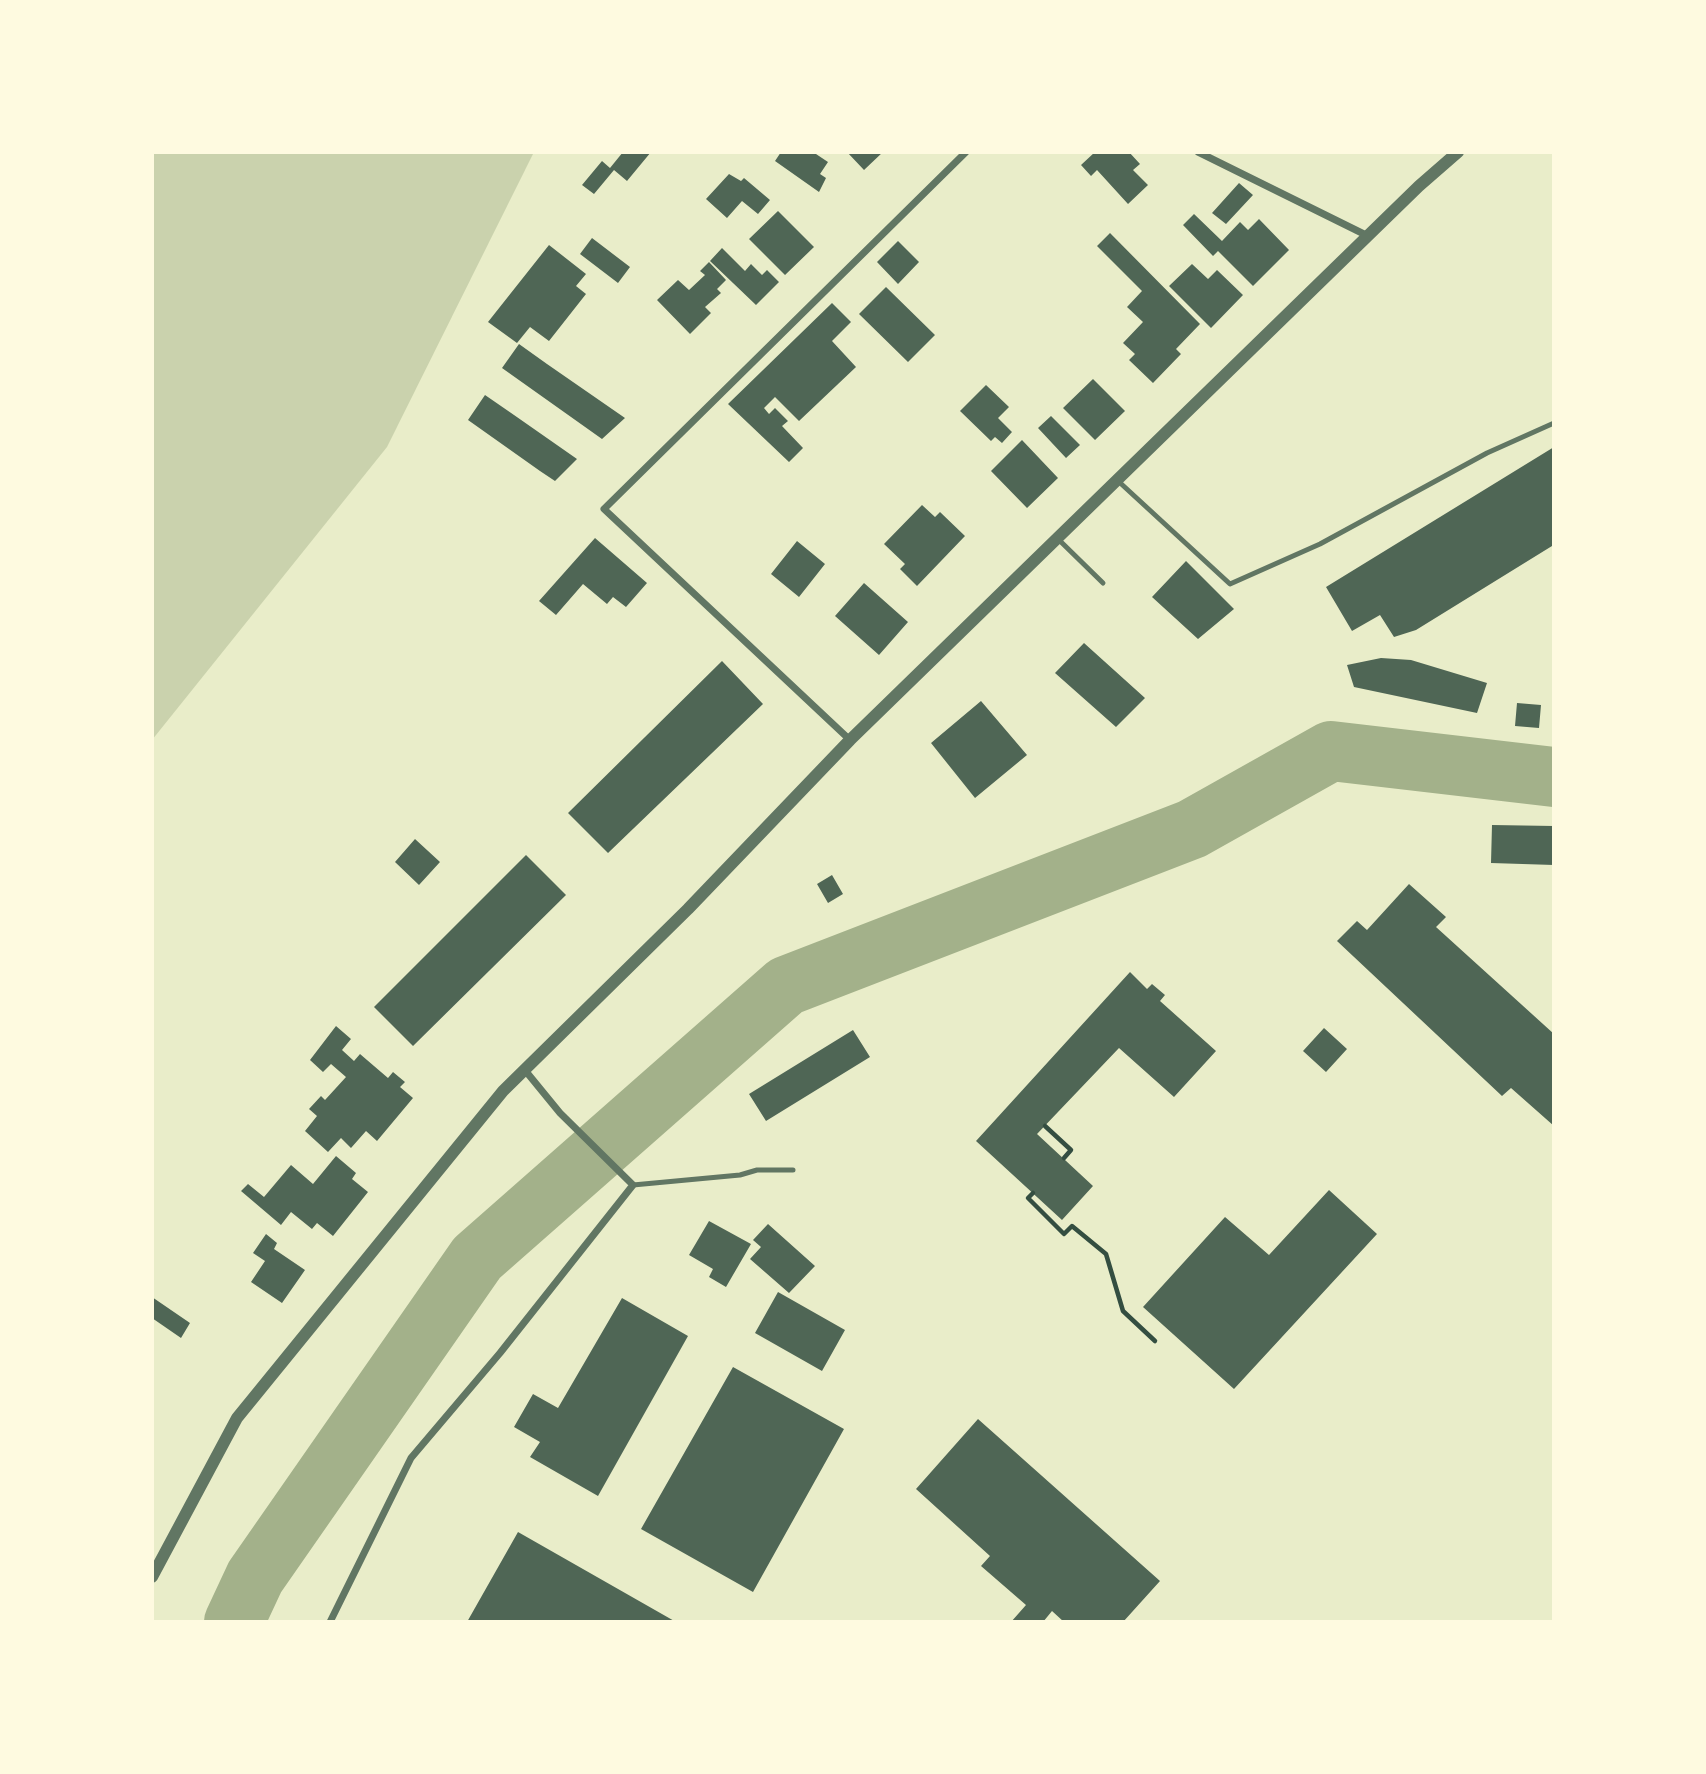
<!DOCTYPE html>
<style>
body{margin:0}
#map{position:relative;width:1706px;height:1774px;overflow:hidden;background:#e9edc9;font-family:Lato,sans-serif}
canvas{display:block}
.frame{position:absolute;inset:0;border:154px solid #fefae0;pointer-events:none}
</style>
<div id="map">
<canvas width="1706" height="1774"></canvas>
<div class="frame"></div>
</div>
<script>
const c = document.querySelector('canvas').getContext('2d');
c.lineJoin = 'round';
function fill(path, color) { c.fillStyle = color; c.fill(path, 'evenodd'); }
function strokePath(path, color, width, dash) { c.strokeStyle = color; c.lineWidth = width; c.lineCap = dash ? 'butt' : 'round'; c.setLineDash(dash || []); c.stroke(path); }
fill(new Path2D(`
 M152,152H534L387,447L152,740Z`), '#cad2ad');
strokePath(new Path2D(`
 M234,1622L255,1577L477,1258L786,986L1192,829L1331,751L1554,777`), '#a3b18a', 60);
fill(new Path2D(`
 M623,152H651L627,181L614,170L594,194L582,185L602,161L610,168Z
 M781,152H813L828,162L820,174L826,178L819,192L775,161Z
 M847,152H883L864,170Z
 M1095,152H1129L1140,164L1133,170L1148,185L1128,204L1097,170L1091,176L1081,165Z
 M729,174L741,181L744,178L770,200L758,214L742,201L727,218L706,199Z
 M1239,183L1253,195L1226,224L1212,213Z
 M778,211L814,247L785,275L749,239Z
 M1194,214L1222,241L1240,222L1248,230L1259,219L1289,250L1253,286L1218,251L1213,256L1183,225Z
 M1110,233L1200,324L1176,349L1181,354L1153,383L1129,360L1135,354L1123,343L1143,322L1127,307L1142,291L1097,246Z
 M592,238L630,267L618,283L580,254Z
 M898,241L919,262L898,284L877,262Z
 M549,245L586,274L576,286L586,294L549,341L530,327L517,343L488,322Z
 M722,248L745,271L751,264L762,275L767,270L779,282L756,305L710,261Z
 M709,262L726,280L717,289L721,293L705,307L711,313L690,334L657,300L678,280L689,290L705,275L700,271Z
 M1192,264L1208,279L1217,270L1243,295L1211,328L1169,286Z
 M886,287L935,335L908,362L859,314Z
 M832,303L851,322L832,341L856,367L799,421L775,397L764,408L769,414L775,408L788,421L782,426L803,448L789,462L728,404Z
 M519,344L547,364L625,418L602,439L502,368Z
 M1093,379L1125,411L1095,440L1063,408Z
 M986,385L1009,407L998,418L1012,432L1002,443L995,437L991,441L960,411Z
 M485,395L514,415L577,459L555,481L540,471L468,420Z
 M1051,416L1080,445L1066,458L1038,428Z
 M1022,440L1058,478L1027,508L991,471Z
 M1554,447V549L1552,546L1416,630L1394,637L1380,615L1352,631L1326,587Z
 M922,505L935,517L940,512L965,536L917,586L900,569L905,564L884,544Z
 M595,538L647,583L626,607L613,597L607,604L583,584L556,615L539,601Z
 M797,541L825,564L799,597L771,574Z
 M1186,561L1234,609L1198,639L1152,597Z
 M864,583L908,622L879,655L835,616Z
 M1084,643L1145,698L1116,727L1055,673Z
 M1381,658L1411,660L1487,683L1477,713L1354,687L1347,665Z
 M722,661L763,704L608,853L568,813Z
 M981,701L1027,755L975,798L931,743Z
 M1517,703L1541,705L1539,728L1515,726Z
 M1492,825L1554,826V865L1491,863Z
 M415,839L440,862L419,885L395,862Z
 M526,855L566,895L413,1046L374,1007Z
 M832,875L843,894L828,903L817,884Z
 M1409,884L1446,917L1436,927L1554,1034V1126L1511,1088L1502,1096L1337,941L1357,921L1367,930Z
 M1130,972L1147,989L1152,984L1165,995L1160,1001L1216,1051L1174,1097L1119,1048L1037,1134L1093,1186L1062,1220L976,1141Z
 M336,1026L351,1039L342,1050L354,1061L360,1054L388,1078L393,1072L405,1082L400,1087L413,1098L377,1141L366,1131L351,1148L341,1138L328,1152L305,1131L317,1116L309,1109L321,1096L325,1100L346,1077L331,1064L323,1072L310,1060Z
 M1324,1028L1347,1049L1326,1072L1303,1051Z
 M853,1030L870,1057L766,1121L749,1094Z
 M336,1156L356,1173L352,1179L368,1192L333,1236L317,1223L312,1229L291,1212L281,1225L241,1191L248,1184L264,1197L291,1165L313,1184Z
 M1329,1190L1377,1234L1234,1389L1143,1307L1225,1217L1269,1255Z
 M709,1221L751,1244L726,1287L709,1277L713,1269L689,1255Z
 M768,1224L815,1266L789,1293L750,1259L761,1247L753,1240Z
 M266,1234L277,1243L274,1249L305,1270L282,1303L251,1282L265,1261L253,1253Z
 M778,1292L845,1330L822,1371L755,1333Z
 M152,1297L190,1323L181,1338L152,1318Z
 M622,1298L688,1336L598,1496L530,1457L540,1442L514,1427L533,1394L558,1408Z
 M733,1367L844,1429L753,1592L641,1529Z
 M978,1419L1160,1581L1123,1622H1064L1052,1611L1043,1622H1011L1026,1605L981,1566L990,1556L916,1489Z
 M518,1532L676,1622H467Z`), '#4f6655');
strokePath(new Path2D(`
 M1045,1126L1071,1150L1064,1158
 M1033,1193L1028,1198L1064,1234L1072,1226L1106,1254L1123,1311L1155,1341`), '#344e41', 4.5);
strokePath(new Path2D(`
 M1117,480L1230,584L1320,544L1487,453L1554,423
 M1057,538L1103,583
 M633,1185L740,1175L757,1170H793`), '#617663', 5);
strokePath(new Path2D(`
 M1198,152L1368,236
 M850,740L604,509L966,152
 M330,1622L411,1458L500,1353L633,1185L560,1113L524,1069`), '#617663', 7);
strokePath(new Path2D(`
 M152,1577L237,1418L503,1091L688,909L850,740L1419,186L1458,152`), '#617663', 12);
</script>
